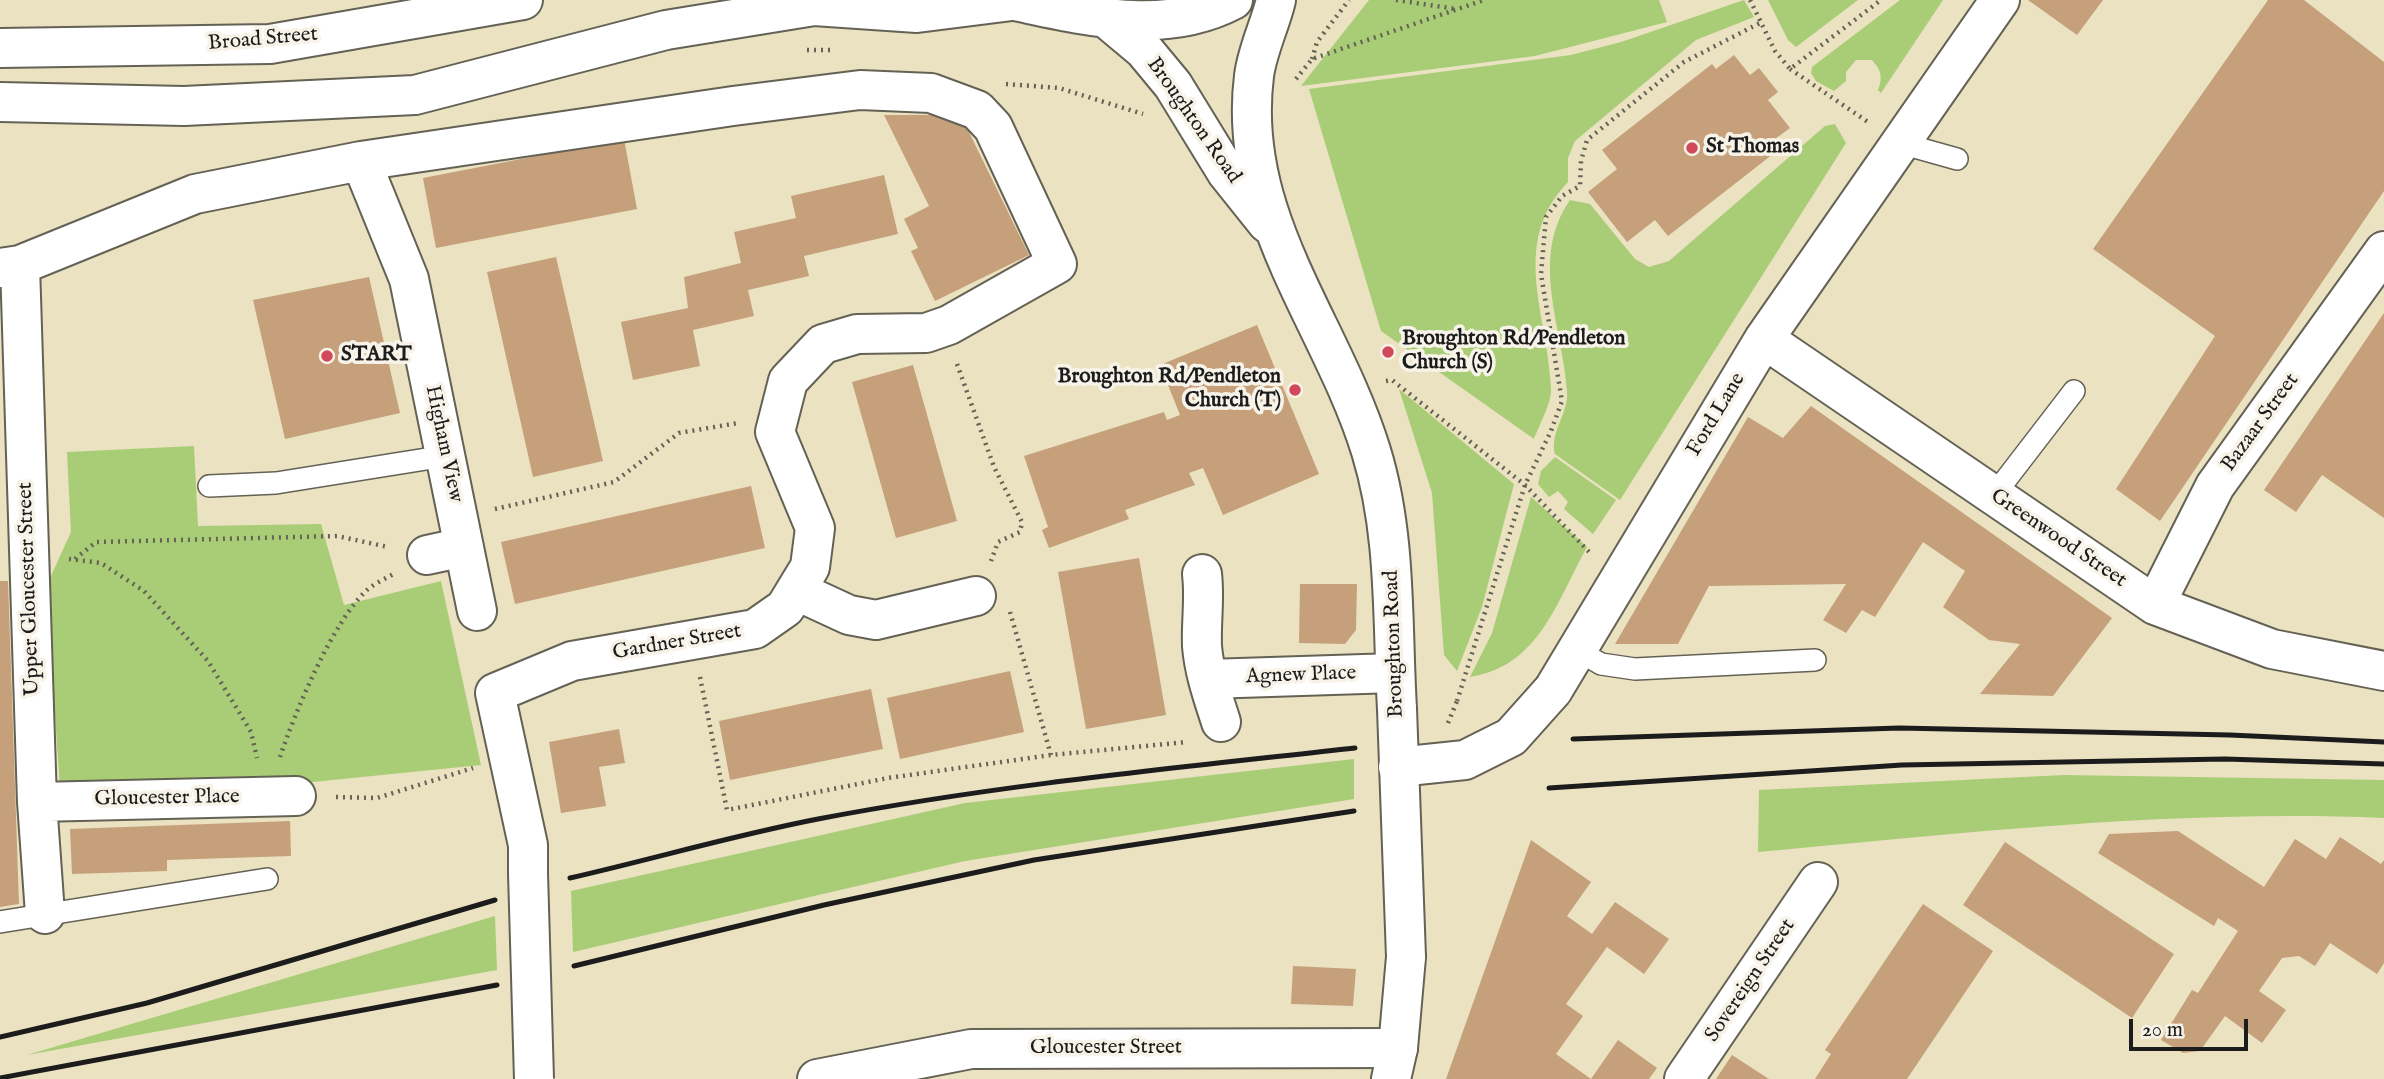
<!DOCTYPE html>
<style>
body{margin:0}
#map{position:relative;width:2384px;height:1079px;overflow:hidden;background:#eae2c0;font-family:"IM FELL English",serif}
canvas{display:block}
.scale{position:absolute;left:2129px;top:1019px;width:119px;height:32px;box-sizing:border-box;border:4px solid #1c1c1c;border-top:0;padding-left:9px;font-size:21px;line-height:24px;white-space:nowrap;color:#1c1c1c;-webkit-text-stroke:5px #f7f3e8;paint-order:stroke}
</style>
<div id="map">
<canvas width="2384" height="1079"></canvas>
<div class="scale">20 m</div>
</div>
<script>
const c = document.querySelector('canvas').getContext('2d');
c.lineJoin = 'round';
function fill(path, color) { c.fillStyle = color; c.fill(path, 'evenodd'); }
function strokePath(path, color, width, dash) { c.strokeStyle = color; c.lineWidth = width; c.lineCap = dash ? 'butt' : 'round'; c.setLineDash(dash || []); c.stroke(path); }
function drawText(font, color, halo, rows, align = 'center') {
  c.font = font + ' "IM FELL English",serif'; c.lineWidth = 7; c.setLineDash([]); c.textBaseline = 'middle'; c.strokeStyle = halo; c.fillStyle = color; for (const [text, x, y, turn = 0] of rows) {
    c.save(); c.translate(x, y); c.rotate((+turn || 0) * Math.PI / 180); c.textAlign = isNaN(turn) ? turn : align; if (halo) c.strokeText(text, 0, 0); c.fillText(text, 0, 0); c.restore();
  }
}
fill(new Path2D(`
 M1369,0H1659L1667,22L1535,56L1301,86Z
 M1744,0L1754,17L1696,40L1575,141L1568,158V182C1509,243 1548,315 1551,388C1552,403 1539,425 1534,439L1381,331L1309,89L1571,55L1621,42Z
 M1768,0H1858L1796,47L1788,40Z
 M1900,0H1943L1881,93L1878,90C1883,77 1881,70 1872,60H1856L1846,72V81L1834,91L1816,81L1811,73L1812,67Z
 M1835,124L1846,143L1620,500L1555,454C1549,433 1569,413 1567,392C1563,327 1529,259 1570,200L1590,204L1635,259L1649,267L1669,261L1825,126Z
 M1399,389L1514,484L1482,607L1457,671L1444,655L1432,493Z
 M194,446L198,526L321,524L344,605L441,581L481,765L293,784L60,787L46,587L71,532L67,452Z
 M1555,457L1616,500L1593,534L1564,509L1568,502L1558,491L1549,497L1538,484L1541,471Z
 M1531,497L1587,547C1556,603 1539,666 1470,677L1492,633Z
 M1354,759V799L965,861L573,952L571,891L965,803Z
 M2064,775L2384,780V818C2175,809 1965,833 1758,852L1759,790Z
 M495,916L497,970L27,1055Z`), '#a9cd76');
fill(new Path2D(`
 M2028,0H2103L2077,35Z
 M2268,0H2304L2384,62V191L2160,521L2116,489L2215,336L2093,249Z
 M1734,55L1750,75L1759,68L1778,92L1768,100L1790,128L1775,139L1782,147L1668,236L1655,220L1627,242L1588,192L1617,169L1602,150L1712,64L1716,69Z
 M884,115H948L967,128L1029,255L935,301L911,251L918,248L904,219L929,206Z
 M624,139L637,209L436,248L423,178Z
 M884,175L898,234L804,256L809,276L748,290L754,316L693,330L700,366L633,380L621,322L688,308L684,277L741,263L734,232L796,218L791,196Z
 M556,257L603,461L533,477L487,272Z
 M369,277L400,413L285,439L253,300Z
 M2384,313V518L2322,475L2296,512L2264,490Z
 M1257,325L1319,474L1223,515L1203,468L1189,473L1195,485L1125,510L1129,519L1049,548L1042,530L1048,527L1024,456L1164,412L1167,420L1180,415L1160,365Z
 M913,365L957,521L896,538L852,382Z
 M1811,406L2112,618L2053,696L1980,694L2020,644L1989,640L1943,607L1965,571L1923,542L1875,617L1862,610L1846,633L1823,620L1846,584L1709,586L1678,644H1615L1748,417L1783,438Z
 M751,486L765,548L515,604L501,542Z
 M1139,558L1166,715L1086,729L1058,572Z
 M0,581H8L19,904L0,907Z
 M1300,584H1357L1356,630L1345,644L1299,643Z
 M1010,671L1024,732L900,759L887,698Z
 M871,689L883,749L730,780L719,721Z
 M619,729L625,763L599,767L606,806L561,813L549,742Z
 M290,821L291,856L167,860V871L72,874L70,829Z
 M2178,831L2264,887L2295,839L2326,859L2340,837L2381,864L2384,860V963L2377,974L2330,943L2315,966L2299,956L2282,958L2259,991L2286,1010L2262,1043L2225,1016L2200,1051L2183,1053L2161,1040L2192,990L2198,993L2238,931L2218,918L2214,926L2098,853L2109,834Z
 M1531,840L1591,882L1567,916L1592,934L1615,902L1669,939L1644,974L1607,947L1566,1004L1583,1016L1556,1054L1591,1079L1618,1040L1657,1068L1649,1079H1446Z
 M2005,842L2174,954L2132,1018L1963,905Z
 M1923,904L1993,951L1907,1079H1815L1831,1054L1825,1050Z
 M1293,966L1356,969L1353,1006L1291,1004Z
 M1732,1055L1769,1079H1716Z`), '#c5a07b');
const service = new Path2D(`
 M1900,143L1957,159
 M209,486L276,483L445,456
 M1994,495L2074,391
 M1577,650L1601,664L1635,669L1815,660
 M0,922L267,879`);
const minor = new Path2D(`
 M361,161L409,279L477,611
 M20,265L37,802L45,914
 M0,268L20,265L195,194L361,161L733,106L860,90L931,93L977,110L993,127L1057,264L949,325L926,333L857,334L823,344L788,381L775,432L815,528L810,567L785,608L755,629L572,661L495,693L528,845V873
 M1764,339L2155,605L2272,649L2384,671
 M427,555L464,547
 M1202,574C1205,599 1201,621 1202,646C1204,672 1213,697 1221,722
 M797,591L849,615L876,620L976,596
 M2155,605L2215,486L2384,251
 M1208,679L1395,673
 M1553,690L1764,339L2000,0
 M37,802L296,796
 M817,1079L971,1049L1398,1048
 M1684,1079L1818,882`);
const trunk = new Path2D(`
 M1010,0C1083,15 1163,37 1233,0
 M1276,0C1270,25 1257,51 1254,76C1236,218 1332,324 1371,451C1397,535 1392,623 1397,709
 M1107,19L1144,50L1173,85L1227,173L1267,223
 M0,48L270,44L523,0
 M0,102L184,106L415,95L666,30L814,6L917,13L1012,1
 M1391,1079L1398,1048L1406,957`);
strokePath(service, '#646155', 24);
strokePath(minor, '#646155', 42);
strokePath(trunk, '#646155', 42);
strokePath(new Path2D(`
 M1396,0L1456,9
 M1750,0L1775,51L1790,69L1881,0
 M807,50H833
 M1312,59L1317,42L1349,0
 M1790,69L1868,122
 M1296,79L1312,59L1484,0
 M1006,84L1059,88L1143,114
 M957,364L994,467L1022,522L1020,532L998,542L991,561
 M1386,381L1392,380L1525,485L1591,554
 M495,509L614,482L679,433L738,423
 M69,559L101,563L144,591L208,661L251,732L257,758
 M75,559L96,542L337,536L388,547
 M1010,612L1051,755
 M700,677L727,810L888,778L1051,755L1187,742
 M1457,701L1525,485L1551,431L1562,401L1541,274L1546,217L1562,196L1580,186L1581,161L1587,140L1684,62L1760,23
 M280,757C295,712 333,621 367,590C375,583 387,578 395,573
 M336,797L377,798L473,768`), '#646155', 4.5, [2, 5]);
strokePath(service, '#fff', 21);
strokePath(minor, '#fff', 38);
strokePath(trunk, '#fff', 38);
strokePath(new Path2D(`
 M1573,739L1899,728L2230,735L2384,742
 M1549,788L1902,765L2225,759L2384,764
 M570,878C653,859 735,835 818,819C996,785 1175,768 1355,748
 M574,966L824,905L1034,860L1354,811
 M0,1037L147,1003L495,900
 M0,1078L497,985`), '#1c1c1c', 5);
const minorBridge = new Path2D(`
 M1398,767L1465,760L1511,737L1553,690
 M528,873L534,1079`);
const trunkBridge = new Path2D(`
 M1397,709L1406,957`);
strokePath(minorBridge, '#646155', 42, []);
strokePath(trunkBridge, '#646155', 42, []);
strokePath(new Path2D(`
 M1448,723L1457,701`), '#646155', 4.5, [2, 5]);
strokePath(minorBridge, '#fff', 38);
strokePath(trunkBridge, '#fff', 38);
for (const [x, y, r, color] of [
 [1692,148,7,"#d1495b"],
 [1388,352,7,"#d1495b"],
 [327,356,7,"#d1495b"],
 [1295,390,7,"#d1495b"]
]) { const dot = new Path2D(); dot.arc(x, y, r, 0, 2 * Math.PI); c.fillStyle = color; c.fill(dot); strokePath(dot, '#f7f3e8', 2.5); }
drawText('21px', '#1c1c1c', '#f7f3e8', [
 ["Broad Street",263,40,-5],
 ["Broughton Road",1193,121,55],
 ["Ford Lane",1717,415,-59],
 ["Bazaar Street",2261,423,-54],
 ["Higham View",443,444,78],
 ["Greenwood Street",2058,539,34],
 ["Upper Gloucester Street",30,589,-92],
 ["Gardner Street",677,643,-10],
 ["Broughton Road",1395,644,-92],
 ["Agnew Place",1301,676,-2],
 ["Gloucester Place",167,799,-1],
 ["Sovereign Street",1751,981,-56],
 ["Gloucester Street",1106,1049]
]);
drawText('bold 21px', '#1c1c1c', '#f7f3e8', [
 ["St Thomas",1706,148],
 ["Broughton Rd/Pendleton",1402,340],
 ["Church (S)",1402,364],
 ["START",341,356],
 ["Broughton Rd/Pendleton",1281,378,"right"],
 ["Church (T)",1281,402,"right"]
], 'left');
</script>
